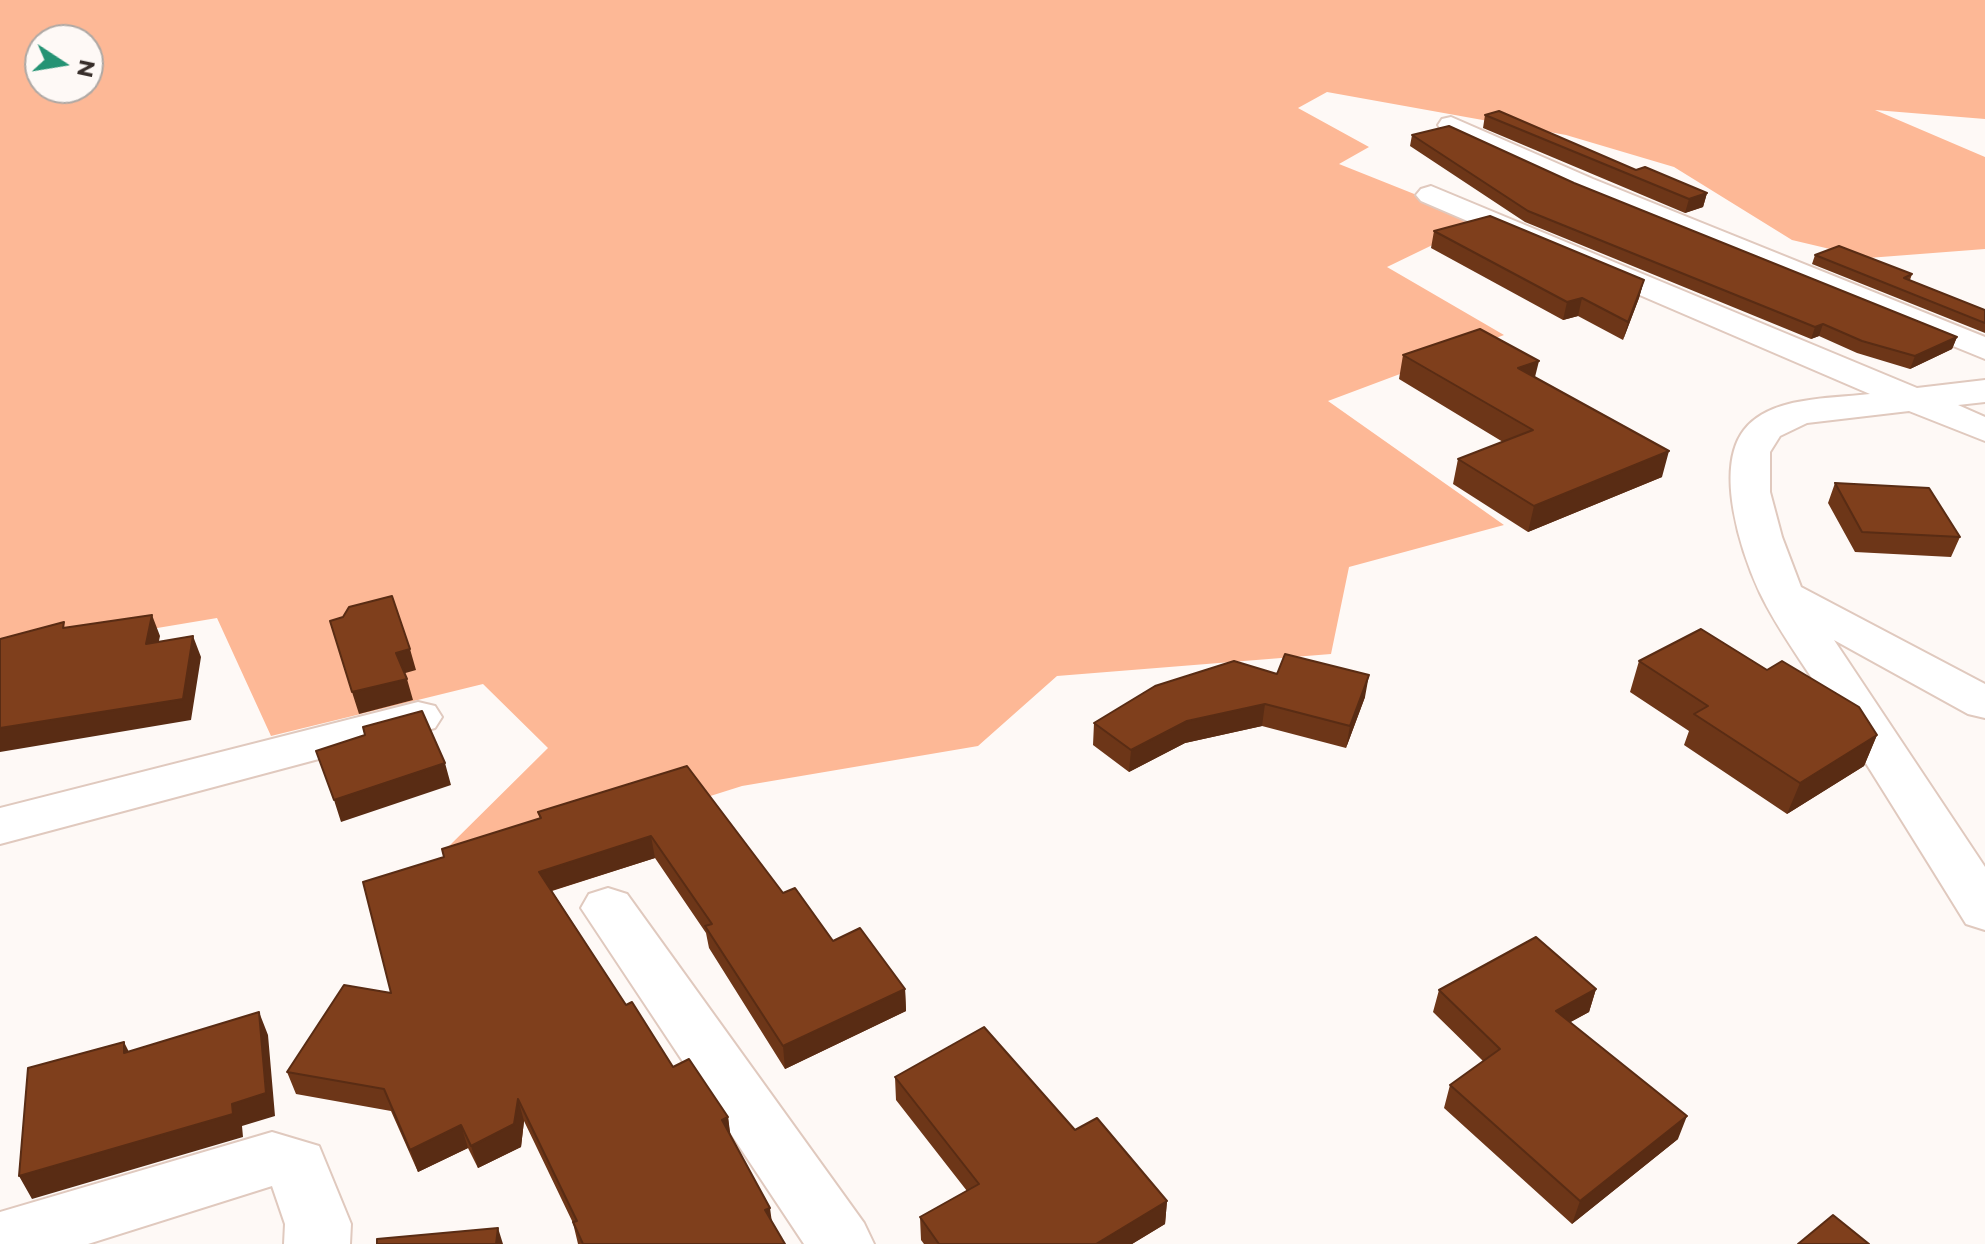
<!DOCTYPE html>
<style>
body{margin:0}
#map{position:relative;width:1985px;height:1244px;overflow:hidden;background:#fef9f6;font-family:Montserrat,sans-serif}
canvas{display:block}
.north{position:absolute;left:24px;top:24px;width:80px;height:80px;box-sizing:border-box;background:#fef9f6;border:2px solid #aea8a4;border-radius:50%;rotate:102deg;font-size:22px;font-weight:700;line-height:32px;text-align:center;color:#372e2a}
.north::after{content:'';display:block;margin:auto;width:28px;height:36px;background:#259374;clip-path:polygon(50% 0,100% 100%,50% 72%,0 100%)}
</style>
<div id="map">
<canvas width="1985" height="1244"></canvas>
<div class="north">N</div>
</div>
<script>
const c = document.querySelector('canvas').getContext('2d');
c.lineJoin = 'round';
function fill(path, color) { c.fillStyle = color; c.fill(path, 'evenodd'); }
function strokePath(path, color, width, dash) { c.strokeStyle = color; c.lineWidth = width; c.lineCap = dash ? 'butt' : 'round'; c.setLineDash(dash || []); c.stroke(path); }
fill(new Path2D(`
 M0,0H1985V119L1875,110L1985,157V249L1868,258L1792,240L1674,167L1566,135L1327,92L1298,108L1369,147L1339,164L1482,221L1387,267L1504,335L1328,401L1504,525L1349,567L1331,654L1057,676L978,746L742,786L533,852H443L548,748L483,684L271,736L217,618L20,651L0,649ZM40,40H88V88H40Z`), '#fdb896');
const minor = new Path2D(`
 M1451,117L1593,179L1985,337V359L1573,191L1442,131L1438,125L1442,119Z
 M1431,186L1917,388L1985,380V402L1958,405L1985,417V441L1909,411L1807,423L1780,436L1770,452V492L1782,537L1801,587L1985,684V718L1968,714L1834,640L1985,867V930L1966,924C1919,848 1872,772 1824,697C1803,663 1777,629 1760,593C1741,552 1714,469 1744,430C1770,396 1831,399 1870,394L1421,201L1416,195L1421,189Z
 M418,702L435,706L442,717L435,728L0,844V808Z
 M608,888L627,894L864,1223L874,1244H804L581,908L589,894Z
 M272,1132L319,1146L351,1224L350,1244H284L285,1224L272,1186L88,1244H0V1212Z`);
strokePath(minor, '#e0c9be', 4);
fill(minor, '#fff');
fill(new Path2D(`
 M1485,115L1636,170L1707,193L1703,207L1685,213L1483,128Z
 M1412,135L1574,183L1957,337L1952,349L1910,369L1857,353L1819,336L1811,339L1525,222L1410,146Z
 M1434,231L1644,280L1639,298L1623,340L1578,316L1563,320L1431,248Z
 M1815,255L1912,274L1910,280L1985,310V333L1812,264Z
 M1403,355L1535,378L1662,477L1528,532L1453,484L1458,459L1503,442L1399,379Z
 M1835,483L1960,537L1951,557L1855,552L1828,503Z
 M1639,661L1767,670L1877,735L1864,766L1787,814L1684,745L1689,731L1630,692Z
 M1155,686L1365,697L1346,748L1262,726L1185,743L1129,772L1093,745L1094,723Z
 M687,766L783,893L833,941L905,989L906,1011L785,1069L709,948L706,933L655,858L552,891L626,1005L673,1067L728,1117L730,1136L772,1223L785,1244H578L573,1223L524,1121L521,1147L478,1168L468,1148L418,1172L391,1111L296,1094L287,1072L391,993L444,857L540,819L538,812Z
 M1596,989L1589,1012L1570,1022L1678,1139L1572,1224L1444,1108L1450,1085L1483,1061L1433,1012L1439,990Z
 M895,1077L1075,1130L1167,1201L1165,1224L1132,1244H924L921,1240L920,1217L967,1191L896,1100Z`), '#6d3618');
fill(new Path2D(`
 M1707,193L1703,207L1685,213L1689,199Z
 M1644,280L1639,298L1623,340L1628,322Z
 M1582,298L1578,316L1563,320L1567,302Z
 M1823,324L1819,336L1811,339L1815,327Z
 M1957,337L1952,349L1910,369L1915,356Z
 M1539,361L1533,385L1518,368Z
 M1669,451L1662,477L1528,532L1534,506Z
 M152,615L160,636L154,665L146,644Z
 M193,636L201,657L191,720L0,752V728Z
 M410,649L416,670L402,674L396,653Z
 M1369,675L1365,697L1346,748L1350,726Z
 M407,679L413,700L359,714L352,692Z
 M1265,704L1262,726L1185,743L1129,772L1131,750L1187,721Z
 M1877,735L1864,766L1787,814L1800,783Z
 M445,763L451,785L341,822L334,800Z
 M651,836L655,858L544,893L539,872Z
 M905,989L906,1011L785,1069L783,1046Z
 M1596,989L1589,1012L1549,1034L1556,1011Z
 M259,1012L268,1035L275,1116L242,1126L243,1137L32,1199L19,1176L232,1104Z
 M124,1042L135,1064L124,1053Z
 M518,1099L524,1121L521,1147L478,1168L471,1146Z
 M1687,1116L1678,1139L1572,1224L1580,1201Z
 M728,1117L731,1139L722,1120Z
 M461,1125L468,1148L418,1172L410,1150Z
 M1167,1201L1165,1224L1132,1244H1096Z
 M770,1208L773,1230L765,1210Z
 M498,1228L503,1244H496Z`), '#592c14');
const building = new Path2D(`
 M1499,111L1636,170L1645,167L1707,193L1689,199L1485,115Z
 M1449,126L1574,183L1957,337L1915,356L1862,341L1823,324L1815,327L1528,211L1412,135Z
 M1490,216L1644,280L1628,322L1582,298L1567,302L1434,231Z
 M1839,246L1912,274L1904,278L1985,310V323L1815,255Z
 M1480,329L1539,361L1518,368L1669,451L1534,506L1458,459L1533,430L1403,355Z
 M1835,483L1929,488L1960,537L1862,532Z
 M392,596L410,649L396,653L407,679L352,692L330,621L343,617L349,607Z
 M152,615L146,644L193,636L183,699L0,728V639L64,622L63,628Z
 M1701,629L1767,670L1782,661L1859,707L1877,735L1800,783L1694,714L1708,706L1639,661Z
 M1285,654L1369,675L1350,726L1265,704L1187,721L1131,750L1094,723L1155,686L1234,661L1277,674Z
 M422,711L445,763L334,800L316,751L365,735L363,727Z
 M687,766L783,893L795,888L833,941L860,928L905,989L783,1046L705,926L712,924L651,836L539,872L626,1005L632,1002L673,1067L689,1059L728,1117L722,1120L770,1208L765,1210L785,1244H583L573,1222L577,1221L518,1099L514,1124L471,1146L461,1125L410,1150L384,1089L287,1072L344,985L391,993L363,882L444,857L442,849L541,818L538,812Z
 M1536,937L1596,989L1556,1011L1687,1116L1580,1201L1450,1085L1500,1049L1439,990Z
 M259,1012L266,1093L232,1104L233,1114L19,1176L28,1068L124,1042V1053Z
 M984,1027L1075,1130L1097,1118L1167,1201L1096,1244H939L920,1217L979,1184L895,1077Z
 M1833,1215L1869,1244H1798Z
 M498,1228L496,1244H377V1239Z`);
fill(building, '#7f3f1c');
strokePath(building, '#592c14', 2);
</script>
